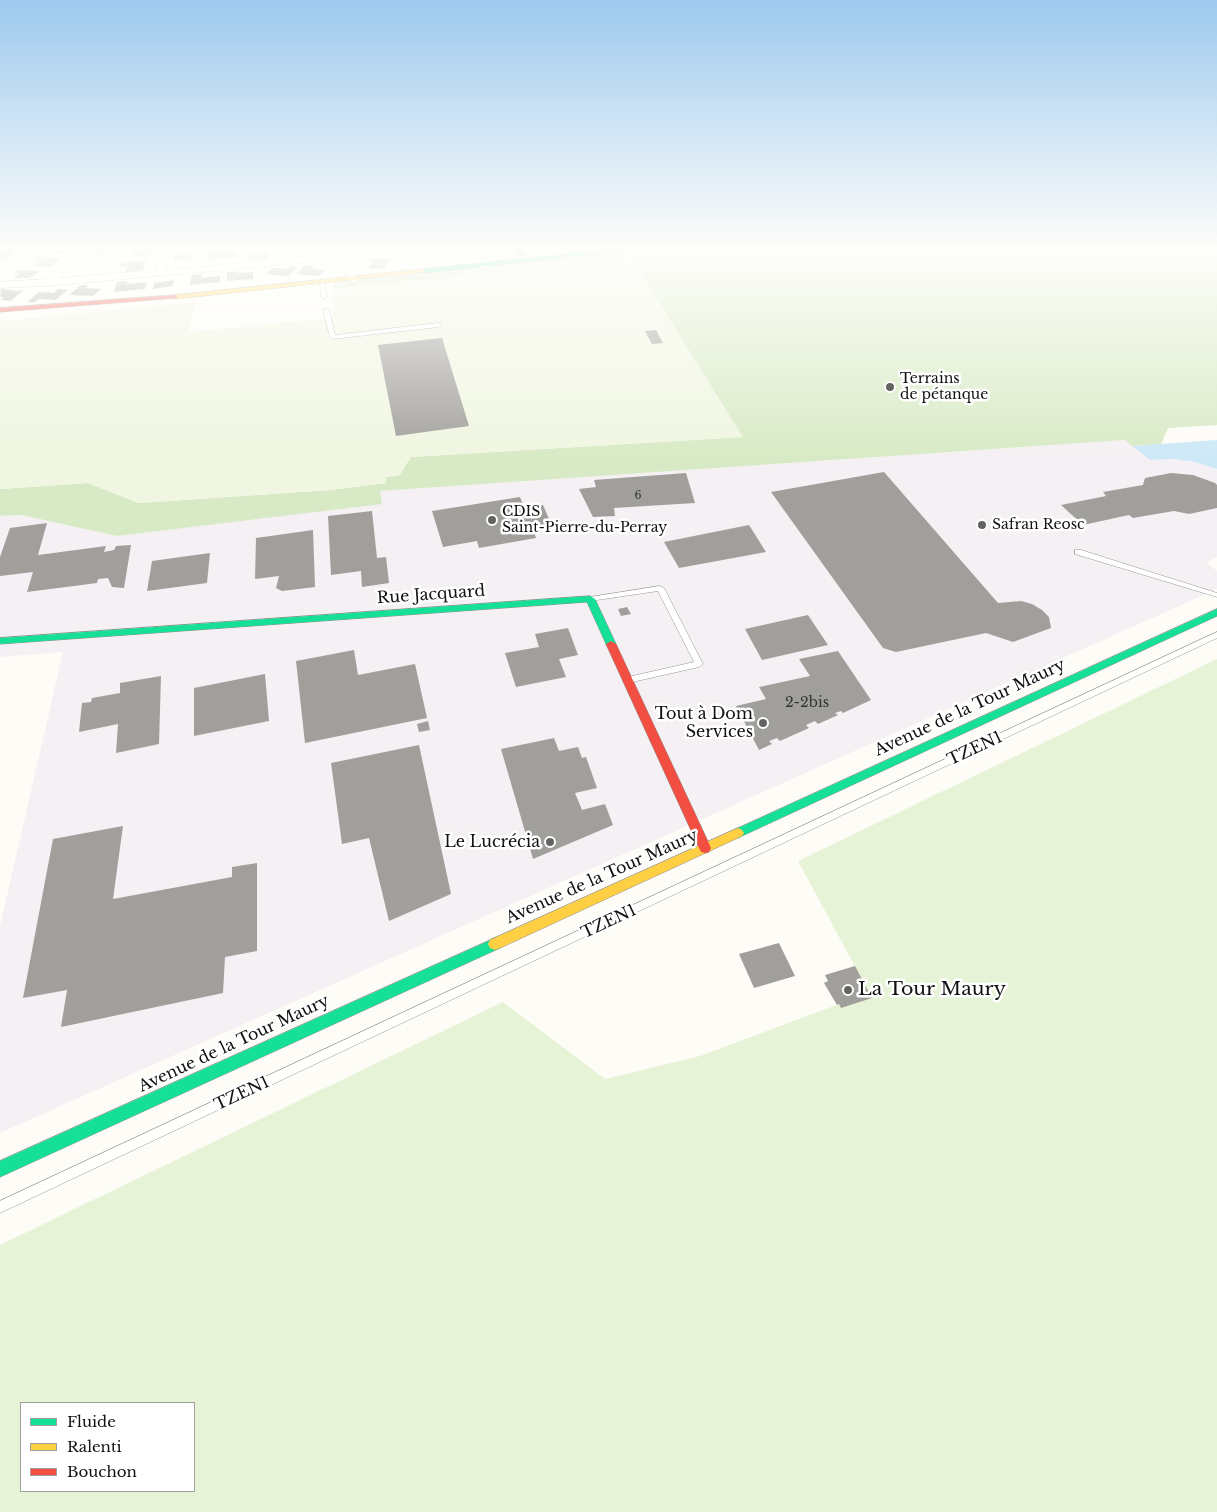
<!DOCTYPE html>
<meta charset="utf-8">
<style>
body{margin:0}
#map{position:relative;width:1217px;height:1512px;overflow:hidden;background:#fdfcf7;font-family:"Libre Baskerville",serif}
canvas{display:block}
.legend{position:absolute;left:20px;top:1402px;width:175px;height:90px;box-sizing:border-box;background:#fff;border:1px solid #a0a0a0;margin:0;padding:6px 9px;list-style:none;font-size:15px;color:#111}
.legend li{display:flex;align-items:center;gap:10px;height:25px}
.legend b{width:25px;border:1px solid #a0a0a0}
</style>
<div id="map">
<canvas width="1217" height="1512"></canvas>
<ul class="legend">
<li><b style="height:6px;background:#16e098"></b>Fluide</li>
<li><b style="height:6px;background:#ffcf43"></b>Ralenti</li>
<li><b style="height:6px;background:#f24e42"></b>Bouchon</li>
</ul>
</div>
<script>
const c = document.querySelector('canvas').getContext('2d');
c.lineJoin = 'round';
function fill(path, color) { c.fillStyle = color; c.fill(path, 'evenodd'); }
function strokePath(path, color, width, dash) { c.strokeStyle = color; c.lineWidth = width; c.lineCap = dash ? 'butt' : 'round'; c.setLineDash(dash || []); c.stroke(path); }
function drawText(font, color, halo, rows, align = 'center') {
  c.font = font + ' "Libre Baskerville",serif'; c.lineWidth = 5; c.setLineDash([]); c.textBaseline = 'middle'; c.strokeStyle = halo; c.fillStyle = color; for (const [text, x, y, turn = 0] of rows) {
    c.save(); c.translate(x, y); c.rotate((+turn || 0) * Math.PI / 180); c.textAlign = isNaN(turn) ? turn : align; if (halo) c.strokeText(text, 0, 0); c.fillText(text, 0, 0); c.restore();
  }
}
fill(new Path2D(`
 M1125,440L1150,460L1173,459L1195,462L1217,469V557L1206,562L1217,571V589L0,1133V926L63,652L0,657V516L21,515L117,536L382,503L379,491Z`), '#f5f0f3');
fill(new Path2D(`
 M1217,659V1512H0V1245L503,1002L605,1079L700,1056L839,1004L841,1007L872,998L798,861ZM21,1403H194V1491H21Z`), '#e7f3d7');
fill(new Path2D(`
 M658,246H1217V425L1168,428L1161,444L1132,446L1125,440L380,491L382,504L117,536L21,515L0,516V489L88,483L139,503L330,490L386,483V477L400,475L410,457L742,437L632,259L332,289L334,283Z`), '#d8eac5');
fill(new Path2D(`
 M632,259L743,437L411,457L400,475L386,477V483L330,490L139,503L88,483L0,489V321L195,302L189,332L333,318L331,292L349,288Z`), '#f0f6e1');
fill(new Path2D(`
 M1217,440V469L1195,462L1173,459L1150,460L1132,446Z`), '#cde8f7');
fill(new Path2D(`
 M53,246H74L65,254L51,253L57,248Z
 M91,246H116L106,255L91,254L99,248H91Z
 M295,246H311L316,252L300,255L296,250L290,251L288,248Z
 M352,246H367L364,253H349Z
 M418,246H435L439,251L425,254Z
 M522,246L527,255L517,256L513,251L498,252L495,247Z
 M539,246H564L566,251L541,250Z
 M135,247L157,248L147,257L132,256L137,251H131Z
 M0,248L19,249L6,259H0Z
 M218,249V252L237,250L236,257L207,259L208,250Z
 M193,253L192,259L173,261L174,255Z
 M268,253V259L249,260V254Z
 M39,257L62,258L49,267L34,266L41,261H34Z
 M371,258L392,259L383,269L368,268L374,262L367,261Z
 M146,261L143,270L126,272L128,266L120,267L121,263Z
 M305,265L314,266L311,268L325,270L319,276L296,274Z
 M289,266L298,267L288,276L265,274L272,268L286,269Z
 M17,271L25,270L40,271L29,278H14L20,273H14Z
 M237,271V273L253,272V279L227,281V272Z
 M202,274L201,278L220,276V282L190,285L192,275Z
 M174,280L173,286L153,289L154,283Z
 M127,281V284L147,282L145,289L114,292L117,282Z
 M81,285H89L86,288L101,289L93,296L69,295Z
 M1,289L17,291L24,290L10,301L0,300L4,297H0Z
 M58,289L68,290L55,300L39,299L35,302H27L39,292L54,293Z
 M656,330L663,343L652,344L645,331Z
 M442,338L469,426L396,436L378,345Z
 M884,472L998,603L1021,601L1032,604L1042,610L1049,617L1051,628L1013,642L986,633L896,652L883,648L771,492Z
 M686,473L695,503L614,508L615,516L593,517L579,489L596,487L594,480Z
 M1171,473L1193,475L1215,483L1217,485V508L1189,514L1174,511L1133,518L1129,515L1083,525L1061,505L1106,496L1103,492L1143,485L1145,478Z
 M520,497L524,508L543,505L553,528L534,532L536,538L479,548L477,541L443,547L432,511Z
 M372,511L377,558L386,557L389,583L362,587L361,571L331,575L328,516Z
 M47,523L38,555L106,546L104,552L114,550L116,546L131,545L124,588L112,587L108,578L98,579L97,583L27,592L33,572L0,576V557L10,528Z
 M749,525L766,552L679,568L664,542Z
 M313,530L315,587L282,591L276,588L279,576L255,579L256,538Z
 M210,553L207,583L147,591L152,561Z
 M627,607L631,614L621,616L618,609Z
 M808,615L828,645L762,660L745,629Z
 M568,628L578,655L559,659L566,677L516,687L505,653L539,647L535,634Z
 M354,650L358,675L415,664L427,718L305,743L296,661Z
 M838,651L871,700L843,713L841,711L835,713L838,715L818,724L815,721L806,725L809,728L780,741L777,738L769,741L772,744L759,750L736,706L766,699L759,687L810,676L799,659Z
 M265,674L269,721L194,736V688Z
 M161,676L159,744L116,753L118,724L79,732L82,703L91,702L92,698L120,693V683Z
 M428,721L430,730L419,732L417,724Z
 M554,738L559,751L578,747L582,758L586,757L597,788L575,793L582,810L605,804L613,825L533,859L501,749Z
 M419,745L451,894L389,921L369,838L342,844L331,763Z
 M123,826L113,899L232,877V867L257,863V951L225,957L223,993L61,1027L67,990L23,998L53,839Z
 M779,943L795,976L754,988L739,954Z
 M855,966L872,998L841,1008L839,1004L837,1005L824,983L828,981L825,975Z`), '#a19f9c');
const lane = new Path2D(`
 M322,282L324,283L327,297L324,299L321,297L320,283Z
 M326,308L329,310L335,335L438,323L441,325L438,327L333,339L330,337L323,310Z
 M1075,550H1081L1217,593V597L1075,554Z
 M660,586L664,588L703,664L699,667L628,683L625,682L624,680L628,677L694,662L658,591L590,601L586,599L590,597Z
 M1217,632V638L0,1213V1201Z`);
const street = new Path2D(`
 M82,246H92L58,278L156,270L159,254L182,246H197L166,258L165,270L331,255L326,248L335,246L359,280L354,283L351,282L335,260L46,286L0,288V282L45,279Z
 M463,246H473L482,255L488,266L486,268H480L475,258Z`);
const fast = new Path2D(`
 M644,246H669L423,273L420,271L423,269Z
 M590,596L595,599L616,644L615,646H607L587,602L0,644V638Z
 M1217,609V616L742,836L738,838L734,836L732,833L734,830Z
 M495,938L500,940L502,944L500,948L0,1177V1161Z`);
const slow = new Path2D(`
 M423,269L425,270V272L175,299L172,297L175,295Z
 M738,828L742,830L744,833L742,836L500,948L495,950L490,948L488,944L490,940Z`);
const jam = new Path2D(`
 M175,295L178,297L177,298L0,312V308Z
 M611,641L616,644L711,848L709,852L705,853L701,852L699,848L606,644Z`);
strokePath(lane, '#979795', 1);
strokePath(street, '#979795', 1);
strokePath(fast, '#8e8d8b', 1);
strokePath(slow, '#8e8d8b', 1);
strokePath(jam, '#8e8d8b', 1);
fill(lane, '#fffffe');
fill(street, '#fffffe');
fill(fast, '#16e098');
fill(slow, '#ffcf43');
fill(jam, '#f24e42');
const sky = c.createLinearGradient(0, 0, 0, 458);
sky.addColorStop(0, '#9dc9ee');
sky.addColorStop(0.54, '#fefefb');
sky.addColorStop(1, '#fefefb00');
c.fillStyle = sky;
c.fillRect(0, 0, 1217, 458);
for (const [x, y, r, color] of [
 [890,387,5,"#646362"],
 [492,520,5,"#646362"],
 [982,525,5,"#646362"],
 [763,723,5,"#646362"],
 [550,842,5,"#646362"],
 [848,990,5,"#646362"]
]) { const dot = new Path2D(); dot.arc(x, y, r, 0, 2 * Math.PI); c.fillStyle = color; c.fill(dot); strokePath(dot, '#fff', 2); }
drawText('11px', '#353434', null, [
 ["6",638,496]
]);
drawText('14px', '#111', '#fff', [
 ["Terrains",900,379],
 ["de pétanque",900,395],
 ["CDIS",502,512],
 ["Saint-Pierre-du-Perray",502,528],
 ["Safran Reosc",992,525]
], 'left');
drawText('14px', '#353434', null, [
 ["2-2bis",807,703]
]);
drawText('16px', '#111', '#fff', [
 ["Rue Jacquard",431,595,-4],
 ["Avenue de la Tour Maury",970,708,-25],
 ["TZEN1",975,749,-25],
 ["Avenue de la Tour Maury",602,877,-24],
 ["TZEN1",609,922,-25],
 ["Avenue de la Tour Maury",234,1044,-25],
 ["TZEN1",242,1094,-25]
]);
drawText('16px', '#111', '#fff', [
 ["Tout à Dom",753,714],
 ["Services",753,732],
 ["Le Lucrécia",540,842]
], 'right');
drawText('19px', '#111', '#fff', [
 ["La Tour Maury",858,990]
], 'left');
</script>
